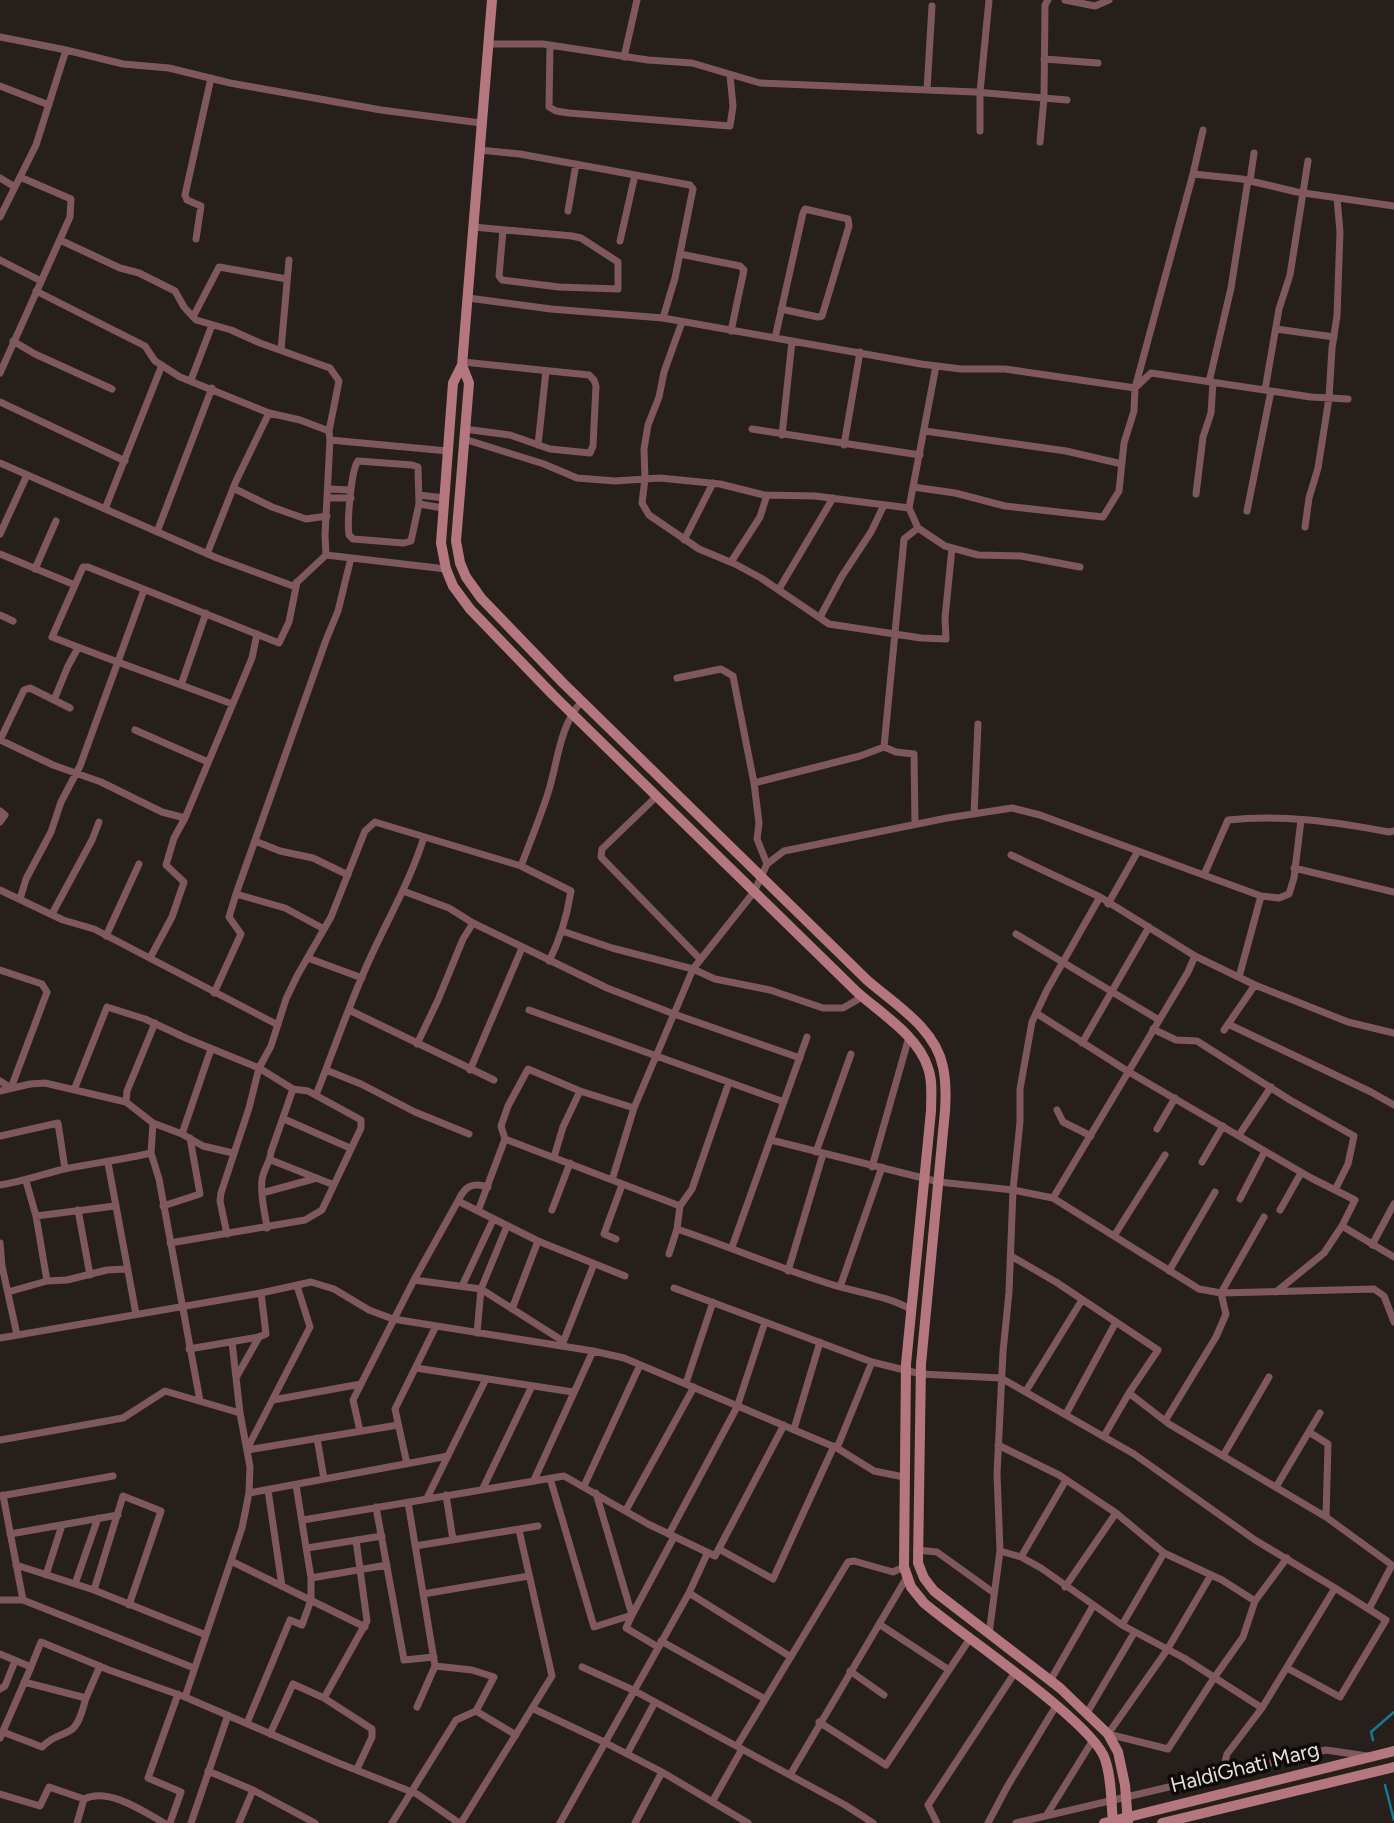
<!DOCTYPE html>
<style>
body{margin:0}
canvas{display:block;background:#271f1b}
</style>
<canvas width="1394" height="1823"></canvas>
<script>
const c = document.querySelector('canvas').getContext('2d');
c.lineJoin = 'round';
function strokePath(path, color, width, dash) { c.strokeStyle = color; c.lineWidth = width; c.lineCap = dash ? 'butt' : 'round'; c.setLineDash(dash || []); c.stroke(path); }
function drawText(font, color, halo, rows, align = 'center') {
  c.font = font + ' Figtree,sans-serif'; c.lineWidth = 7; c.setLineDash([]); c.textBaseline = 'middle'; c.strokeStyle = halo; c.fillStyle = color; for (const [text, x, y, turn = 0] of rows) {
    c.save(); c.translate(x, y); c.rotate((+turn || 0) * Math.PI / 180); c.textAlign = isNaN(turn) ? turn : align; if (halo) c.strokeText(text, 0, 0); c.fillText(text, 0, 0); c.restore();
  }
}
strokePath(new Path2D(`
 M1373,1740L1371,1732L1394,1712
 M1385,1785L1394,1820`), '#147a93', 2.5);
strokePath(new Path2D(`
 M1048,0L1045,5L1044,98L1067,100
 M1065,0L1095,6L1109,0
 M0,37L66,50
 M488,44H543L648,60L692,63L760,83L975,92L1044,98L1040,142
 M550,45L549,107L556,111L569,113L730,126L733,106L730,75
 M624,57L637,0
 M1044,59L1098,63
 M0,86L49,105
 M927,90L932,6
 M980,131V92L989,0
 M479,150L520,154L690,185L693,189L675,278L663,318
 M1193,174L1203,130
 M0,178L15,187
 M1250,181L1254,153
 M568,211L576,164
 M0,217L36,145L66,50L123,64L169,68L230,83L381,110L481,123
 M473,227L572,236L581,238L618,262V289L559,287L502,280L499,276L503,230
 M196,239L201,206L187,200L185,195L211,78
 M60,240L120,268L139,273L175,291L184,307L196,320L231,330L260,343L330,368L339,381L329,431
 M620,241L635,175
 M680,254L740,266L744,270L731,331
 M0,260L41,281
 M36,291L145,346L155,361L180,377L269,413L300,420L329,431L330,440L448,451
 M468,298L551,309L663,318L921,364L961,369H1005L1135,388L1151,373L1311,397L1348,399
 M193,317L219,267L287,279
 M682,322L664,372L659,397L648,425L644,449L645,479L642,503L649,515L699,549L735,564L761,578L829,624L921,638L946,639L945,618L952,548
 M1276,329L1334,337
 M775,338L803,213L805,209L848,219L849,226L822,316L818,317L781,309
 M13,341L35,354L112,389
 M281,350L289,260
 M463,362L589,375L594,380L596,386L593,446L590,453L550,449L510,435L464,429
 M936,366L909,508L918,528L945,546L978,555L1021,556L1080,567
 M0,373L70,217L71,199L20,177
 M191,380L212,325
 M1209,382L1231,288L1248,180
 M1265,390L1279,309L1290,275L1308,161
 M0,402L125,461
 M752,429L920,455
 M925,431L1066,451L1122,464
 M782,435L792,341
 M464,439L544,464L577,478L615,481L660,478L720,484L764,495L815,496L909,508
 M538,445L546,371
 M844,445L860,352
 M358,461L412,465L418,467L419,504L411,541L404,543L353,539L349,535C347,522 351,470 358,461Z
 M0,463L217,558L293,586L326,555L446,569
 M913,487L955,493L1005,506L1103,517L1119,491L1124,443L1134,411L1135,388L1193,174L1242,179L1297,192L1394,206
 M233,488L272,507L306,519L327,516
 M329,489L351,490
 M1196,494L1203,437L1211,413L1213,382
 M419,495L444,498
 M328,498H351
 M419,504L443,508
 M105,509L162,365
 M1247,511L1271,391
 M1305,527L1309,498L1318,468L1329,398L1332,348L1337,316L1340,232L1337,198
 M157,532L212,388
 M0,534L27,475
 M684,540L713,483
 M0,554L75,585L83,567H88L279,643L289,622L297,582
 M207,554L236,481L269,413
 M326,555L325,535L330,440
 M731,562L760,517L767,495
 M35,569L56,521
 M75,585L52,637C112,661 172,681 232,704
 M779,589L833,498
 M0,615L13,621
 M820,617L842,576L871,532L884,505
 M78,648L68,666L54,700L30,688L24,690L0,740L53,765L101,782L162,812L185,818
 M677,678L721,669L733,676L754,783L759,823L757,839L767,864
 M181,685L206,613
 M54,700L70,708
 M135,730L208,762
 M884,747L904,539L918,528
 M754,783L860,756L884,747L896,752L914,754L915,824
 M657,796L602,849L601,857L700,959
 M0,811L5,815L0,822
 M974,814L978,724
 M255,841L280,851L313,858L348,875
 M1011,855L1100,897L1195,956L1255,985L1348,1022L1394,1033
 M521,866C530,842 540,818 548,793C558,762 559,726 582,701
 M1294,868L1394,892
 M1204,875L1228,820C1282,814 1336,822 1389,832L1394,831
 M0,890L63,920L94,929L278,1025
 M403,891L449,908L473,923L607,988L674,1014L800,1058
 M236,894L285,908L324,929
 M1261,896L1279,898L1289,894L1294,878L1301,820
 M20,899L26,879L51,832L61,802L80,766L144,590
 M1108,904L1138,851
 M52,914L92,840L99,822
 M562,931L612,948L693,969L715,979L770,990L823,1008H843L862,997
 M1016,934L1159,1020
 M106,936L139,864
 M1195,956L1188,972L1053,1198L1013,1190L1009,1292L1003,1352L997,1474L1000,1551L1021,1557L1041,1568L1122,1625L1184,1658L1262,1708
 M150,958L172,917L184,882L166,865L174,838L185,818L252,658L257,634
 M308,958L362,978
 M0,970L42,984L47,992L11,1088L0,1081
 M214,993L241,934L229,917L236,894L326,640L338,611L351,558
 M349,1010L494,1080
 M529,1010L784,1102
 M1036,1013L1129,1072L1311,1178L1355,1200L1342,1226L1324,1253L1276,1292
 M1228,1024L1371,1092L1394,1105
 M1153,1029L1176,1040L1197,1041L1290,1100L1354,1136L1348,1164L1335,1190
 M1224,1030L1255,985
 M1082,1043L1149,927
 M417,1044L438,1000L463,939L473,923
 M326,1070L361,1084L415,1112L469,1134
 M470,1070L522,948
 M74,1090L107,1007L145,1019L188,1039L259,1068L293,1089L308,1091L361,1120V1128L322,1210L305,1220L170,1243
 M0,1091L30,1084L45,1083L126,1102L153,1123L182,1134L203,1146L233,1153
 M316,1095C333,1052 348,1008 367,965C386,922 410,882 424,837
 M126,1102L127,1091L155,1023
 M634,1108L580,1091L528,1069L508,1106L501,1126L505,1139L680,1206L677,1229C728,1246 778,1268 830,1284C858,1293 886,1295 912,1310
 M1057,1110L1063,1122L1091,1136
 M284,1119L350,1148
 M153,1123L151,1153L159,1179L200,1401
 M1157,1129L1175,1098
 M182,1134L211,1049
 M1239,1135L1271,1087
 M0,1136L58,1123L65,1169
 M771,1140L939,1182L1013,1190L1020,1122V1089L1032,1022L1047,990L1100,897
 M816,1152L851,1054
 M554,1157L563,1127L580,1091
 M271,1160L334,1185
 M1202,1162L1223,1126
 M108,1163L136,1314
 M872,1167L909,1037
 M612,1180L634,1108L693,969L754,892L767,864L784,851L947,818L1012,808L1040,815L1261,896L1239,977
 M26,1181L36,1216L47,1281
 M0,1185C22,1182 43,1174 64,1169C93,1163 122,1160 151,1153
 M262,1193L317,1178
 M1053,1198L1199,1289L1221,1293L1374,1289L1384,1296L1394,1322
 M1240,1199L1265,1151
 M458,1201C465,1186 472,1182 488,1187
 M163,1206L200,1194L190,1138
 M680,1206L692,1189L729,1082
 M78,1210L90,1275
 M552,1210L570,1163
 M1280,1210L1301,1173
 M478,1211L538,1241L625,1276
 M36,1216L115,1206
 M1342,1226L1394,1257
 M267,1228C265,1212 260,1196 262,1180C263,1170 270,1163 271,1152L293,1089
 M227,1234L220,1201L221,1193L249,1108L259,1068L271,1046L286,999L297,976L331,917L365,831L375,822L521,866L571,891C567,916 561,938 549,961
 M1114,1236L1165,1155
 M616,1239L604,1234L622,1185
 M0,1243L2,1266L17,1335
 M1372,1245L1394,1204
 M732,1247L807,1037
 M669,1254L677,1229
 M1011,1256L1056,1282L1158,1350L1129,1393L1169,1424L1326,1517L1392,1565L1369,1609
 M788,1271L823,1154
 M1169,1271L1215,1192
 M414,1280L481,1289L563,1341
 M462,1286L493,1220
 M840,1287L882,1167
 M674,1288L872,1362L921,1374L1001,1378L1134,1454L1255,1540L1335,1588L1262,1708L1227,1754L1222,1774
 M8,1292L47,1281L67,1280L107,1270L126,1269
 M512,1309L538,1241
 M477,1333L481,1289L507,1226
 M0,1338L261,1293L311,1282L334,1289L369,1310L393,1319L593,1351L624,1358L837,1448L874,1471L904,1477
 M562,1345L594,1264
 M189,1349L259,1337L266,1334L261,1293
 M416,1368L573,1392
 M237,1376L259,1337
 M686,1383L713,1302
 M1026,1391L1082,1300
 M273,1400L361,1384
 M1066,1414L1116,1322
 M1165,1421L1216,1337L1226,1314L1221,1293L1264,1217
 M794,1429L820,1342
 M360,1431L353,1400L361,1384L414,1280L458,1201L478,1211L505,1139
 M1309,1432L1328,1444L1326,1517
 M1104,1436L1129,1393
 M317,1438L324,1479
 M0,1440L123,1418L165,1391L240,1413
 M998,1445L1059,1475L1116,1513L1164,1553L1222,1580L1255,1601
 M837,1448L872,1362
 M247,1449L310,1327L297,1286
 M247,1450L398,1425
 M1223,1456L1269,1377
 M407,1464L395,1409L436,1326
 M550,1478L594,1627L632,1615L674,1537
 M534,1480L593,1351
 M584,1486L640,1365
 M1276,1487L1320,1413
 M483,1488L532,1386
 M268,1490L282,1586
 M249,1493L448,1456
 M596,1493L632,1615L626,1628L658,1647
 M3,1495L23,1600
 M446,1495L453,1540
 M0,1496L113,1476
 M427,1498L486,1379
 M376,1507L404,1660L434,1657
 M626,1510L694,1387
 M303,1520L564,1476L648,1524L715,1556L784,1425
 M10,1534L118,1515
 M669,1534L737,1407L765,1322
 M415,1546L538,1526
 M307,1548L382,1536
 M719,1549L773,1579L834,1446
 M917,1550L937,1552L994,1593
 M1021,1557L1066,1480
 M231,1561L365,1627
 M16,1565L94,1590L206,1635
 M46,1575L62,1525
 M1211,1575L1167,1650L1108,1734L1168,1749L1214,1678L1243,1637L1255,1601L1287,1558
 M311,1578L387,1565
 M75,1584L98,1518
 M1065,1587L1116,1513
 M94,1590L123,1496L161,1511L129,1605
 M689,1593L791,1657
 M423,1594L529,1576
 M0,1600H23L194,1668
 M879,1624L949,1670
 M1122,1625L1164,1553
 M989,1634L1000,1551
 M661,1641L765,1699
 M0,1654L31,1667L41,1642L109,1670L185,1697L336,1762L417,1794L459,1823
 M582,1667L633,1690L845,1805L873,1823
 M1287,1668L1340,1697L1386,1620L1335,1588
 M850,1671L884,1695
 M1050,1681L1093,1606
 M24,1682L86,1698L100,1666
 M0,1689L5,1686L15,1661
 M185,1697L242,1528L249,1493L250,1467L240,1413L232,1342
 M324,1698L367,1621L356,1540
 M417,1707L435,1666
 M532,1708L604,1742L662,1772L635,1823
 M476,1711L516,1735
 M1087,1713L1134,1633
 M819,1722L886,1765L969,1640
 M247,1723L290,1620L302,1625L311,1600V1578L296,1485
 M3,1732L42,1747C54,1735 60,1737 71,1730C80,1724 83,1707 86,1698
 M270,1734L293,1684L324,1698L372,1729V1737L357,1769
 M0,1738L31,1667
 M737,1746L848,1562L854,1561L893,1572L904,1567
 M627,1754L655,1702
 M208,1771L253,1790
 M662,1772L748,1823
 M790,1775L907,1577
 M0,1794L40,1806L49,1787L84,1799
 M712,1802L742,1749
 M1046,1816L1093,1740
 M77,1823L84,1799C108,1787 143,1811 164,1823
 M170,1823L181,1792L148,1778L178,1694
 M191,1823L228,1715
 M239,1823L253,1790L315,1823
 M392,1823L456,1720L476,1711L494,1677L472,1670L435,1666L408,1502
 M461,1823L552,1676L519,1530
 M560,1823L689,1593L707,1554
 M937,1823L928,1805L1014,1674
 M988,1823L1007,1787L1056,1706
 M1016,1823L1326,1750L1367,1756`), '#7f585d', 7);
strokePath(new Path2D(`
 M492,0L462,365L453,383L441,543L446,569L453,586L470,609L553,695L858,993C882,1014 918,1036 928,1068C933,1081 931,1097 931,1111L906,1364L904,1567L911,1587L924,1603C960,1634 1093,1722 1105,1759C1112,1780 1111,1802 1113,1823
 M462,365L469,383L456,541L460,563L466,577L481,598L563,683L868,981C895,1004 936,1029 943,1067C946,1081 946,1096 945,1111L921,1364L918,1563L924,1578L934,1591L1060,1688L1108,1734L1118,1752L1125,1785L1128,1823
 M1104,1823L1394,1751
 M1162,1823L1394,1767`), '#b5777f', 10);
drawText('21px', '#e6e1de', '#0d0a08', [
 ["HaldiGhati Marg",1245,1768,-14]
]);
</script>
